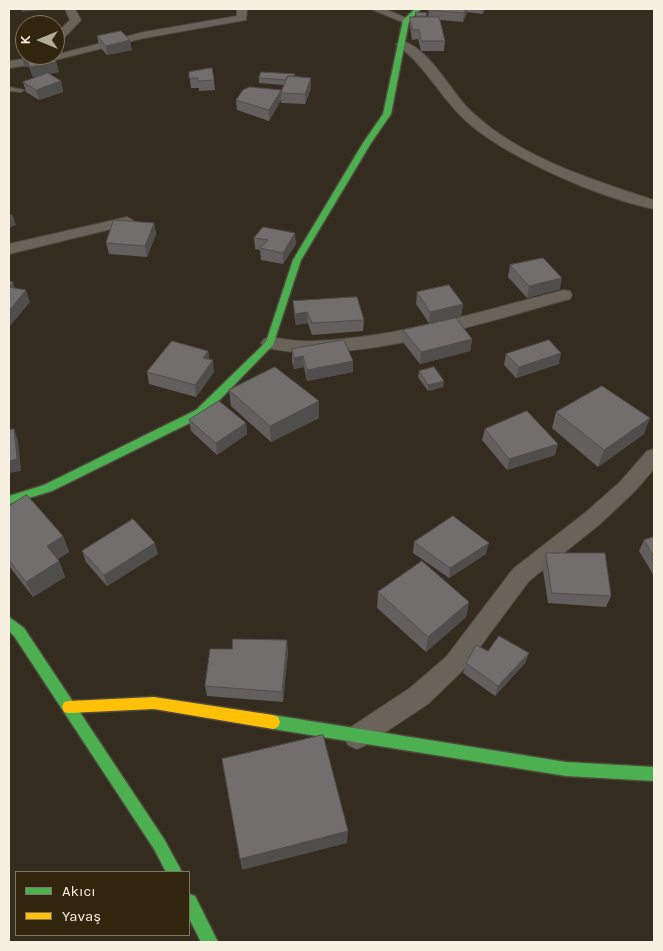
<!DOCTYPE html>
<meta charset="utf-8">
<style>
body{margin:0}
#map{position:relative;width:663px;height:951px;overflow:hidden;background:#332c1f;font-family:Karla,sans-serif}
canvas{display:block}
.frame{position:absolute;inset:0;border:10px solid #f7efe0;pointer-events:none}
.legend{position:absolute;left:15px;top:871px;width:175px;height:65px;box-sizing:border-box;background:#31250d;border:1px solid #807661;margin:0;padding:6px 9px;list-style:none;font-size:15px;color:#f7efe0}
.legend li{display:flex;align-items:center;gap:10px;height:25px}
.legend b{width:25px;border:1px solid #807661}
.north{position:absolute;left:15px;top:15px;width:50px;height:50px;box-sizing:border-box;background:#31250d;border:1px solid #807661;border-radius:50%;rotate:270deg;font-size:14px;font-weight:700;line-height:20px;text-align:center;color:#f7efe0}
.north::after{content:'';display:block;margin:auto;width:18px;height:22px;background:#b2ab9c;clip-path:polygon(50% 0,100% 100%,50% 72%,0 100%)}
</style>
<div id="map">
<canvas width="663" height="951"></canvas>
<div class="frame"></div>
<ul class="legend">
<li><b style="height:6px;background:#4caf50"></b>Akıcı</li>
<li><b style="height:6px;background:#ffc107"></b>Yavaş</li>
</ul>
<div class="north">K</div>
</div>
<script>
const c = document.querySelector('canvas').getContext('2d');
c.lineJoin = 'round';
function strokePath(path, color, width, dash) { c.strokeStyle = color; c.lineWidth = width; c.lineCap = dash ? 'butt' : 'round'; c.setLineDash(dash || []); c.stroke(path); }
function fill(path, color) { c.fillStyle = color; c.fill(path, 'evenodd'); }
const lane = new Path2D(`
 M9,87L24,90L21,92L9,91Z`);
const street = new Path2D(`
 M65,9H75L81,20L59,43L55,44V35L70,20Z
 M237,9H247L246,20L144,38L47,62L9,68V61L55,55L144,32L237,16Z
 M371,9H385L411,20L410,22H402Z
 M402,41C427,47 449,87 465,105C473,114 482,121 491,128C538,163 599,182 654,200V209C600,198 505,157 465,120C440,97 426,66 398,46L396,44Z
 M127,217L134,221L132,224L9,254V244Z
 M564,290L570,291L572,295L570,299C487,321 347,369 264,347L261,343L264,339L270,337C284,339 298,342 312,341C398,338 481,311 564,290Z
 M654,449V469L634,492L600,524L529,581L462,671L428,704L366,745L357,749L348,745L344,737L348,729L410,688L446,657L513,569L586,512L620,482L647,451Z`);
const fast = new Path2D(`
 M415,9H421L409,21L391,114L371,143L301,260L273,345L204,416L52,491L9,504V496L44,485L196,410L266,342L293,260L363,143L383,114L403,20Z
 M9,617L24,628L164,839L182,872H166L154,849L14,636L9,631Z
 M273,715L566,762L654,767V781L566,776L273,729L268,727L266,722L268,717Z
 M189,894L195,896L218,942H201L189,918Z`);
const slow = new Path2D(`
 M154,697L273,715L278,717L280,722L278,727L273,729L154,709L69,713L64,712L62,707L64,702L69,701Z`);
strokePath(lane, '#4e483e', 2);
strokePath(street, '#4e483e', 2);
strokePath(fast, '#4e483e', 3);
strokePath(slow, '#4e483e', 3);
fill(lane, '#696359');
fill(street, '#696359');
fill(fast, '#4caf50');
fill(slow, '#ffc107');
fill(new Path2D(`
 M429,9H486L482,14L467,12L463,22L440,20L445,41L444,51H421L418,39L412,40L410,27V17H416V12L427,13L426,17H428Z
 M97,36L132,50L107,55L99,46Z
 M21,55L56,62L59,72L49,74L61,81L63,92L39,100L26,92L23,82L43,75L33,77L29,67H25Z
 M189,72L214,80L215,90L199,91V88H191Z
 M295,77L311,88L305,104L281,103V93L284,85L259,83V78Z
 M281,90V100L269,121L237,110L236,100Z
 M154,223L156,234L147,257L109,254L106,243Z
 M254,238L296,244L283,264L261,260L260,250L255,249Z
 M510,265L560,289L527,298L508,277Z
 M417,292L463,304L461,316L429,323L416,304Z
 M293,301L364,320L363,331L312,335L308,323L296,325L294,313Z
 M403,330L472,339L470,351L420,364L402,341Z
 M292,349L353,361V372L307,381L304,367L294,369L292,361Z
 M208,351L209,359L214,372L196,397L149,384L147,372Z
 M506,354L559,364L516,378L504,365Z
 M419,371L444,381L443,387L428,391L418,377Z
 M229,390L319,401V418L271,442L231,406Z
 M556,412L644,434L598,467L552,428Z
 M189,420L246,423L247,434L217,455L191,431Z
 M485,429L555,455L507,470L482,440Z
 M9,506L63,536L69,552L58,559L59,561L65,577L33,597L9,566Z
 M654,537V576L639,551L644,540Z
 M414,542L486,554L449,578L413,553Z
 M82,551L158,554L107,586L86,562Z
 M546,553L611,596L606,607L548,603L542,564Z
 M378,592L469,602L466,617L426,652L377,608Z
 M288,651L283,702L207,696L205,686Z
 M488,651L529,653L525,663L495,696L463,673L466,663Z`), '#635f5f');
fill(new Path2D(`
 M21,9H48L22,12Z
 M466,9H467V13L463,22L464,13Z
 M483,9H486L482,14Z
 M130,40L132,50L107,55L106,46Z
 M22,57H26L29,67H25Z
 M56,62L59,72L33,77L30,67Z
 M311,78V88L305,104V94Z
 M61,81L63,92L39,100L36,90Z
 M281,90V100L269,121V110Z
 M12,214L16,225L9,228V215Z
 M154,223L156,234L147,257L145,246Z
 M295,233L296,244L283,264V253Z
 M562,278L560,289L527,298L529,286Z
 M13,282L17,293L9,287Z
 M26,290L30,302L10,326L9,323V311Z
 M463,304L461,316L429,323L430,312Z
 M307,312L308,323L296,325L295,314Z
 M472,339L470,351L420,364L421,352Z
 M208,351L210,363L203,358Z
 M561,353L559,364L516,378L519,367Z
 M303,356L304,367L294,369V358Z
 M213,360L214,372L196,397L195,385Z
 M353,361V372L307,381V370Z
 M444,381L443,387L428,391V385Z
 M319,401V418L271,442L270,426Z
 M650,418L644,434L598,467L604,450Z
 M246,423L247,434L217,455L216,443Z
 M14,429L18,440L21,471L9,473V461Z
 M558,444L555,455L507,470L509,459Z
 M63,536L69,552L53,562L47,546Z
 M155,543L158,554L107,586L104,575Z
 M489,543L486,554L449,578L450,568Z
 M59,561L65,577L33,597L26,582Z
 M469,602L466,617L426,652L428,637Z
 M287,640L288,651L283,702L282,692Z
 M529,653L525,663L495,696L498,686Z
 M348,831L347,843L242,870L240,859Z`), '#504d4d');
const building = new Path2D(`
 M429,9H466L464,13L428,10Z
 M416,12L427,13L426,16H416Z
 M410,17H439L445,41H421L419,30H413Z
 M121,31L130,40L106,46L97,36Z
 M25,54V55H53L56,62L30,67L26,57H22L21,55Z
 M212,68L214,80L198,81V78H189V72Z
 M261,72L295,74L294,76H288L286,80L259,78Z
 M48,73L61,81L36,90L23,82Z
 M288,76L311,78L305,94L281,93Z
 M250,87L281,90L269,110L236,100L243,90Z
 M114,220L154,223L145,246L106,243Z
 M263,227L295,233L283,253L260,248L268,240L254,238Z
 M543,258L562,278L529,286L510,265Z
 M9,281L13,282L9,287Z
 M449,285L463,304L430,312L417,292Z
 M9,287L26,290L9,311Z
 M357,297L364,320L312,323L307,312L295,314L293,301Z
 M456,318L472,339L421,352L403,330Z
 M344,340L353,361L307,370L303,356L294,358L292,349Z
 M549,340L561,353L519,367L506,354Z
 M172,341L208,351L203,358L213,360L195,385L147,372Z
 M275,367L319,401L270,426L229,390Z
 M434,367L444,381L428,385L419,371Z
 M602,386L650,418L604,450L556,412Z
 M219,401L246,423L216,443L189,420Z
 M527,411L558,444L509,459L485,429Z
 M14,429L17,459L9,461V430Z
 M27,495L63,536L47,546L59,561L26,582L9,560V506Z
 M453,516L489,543L450,568L414,542Z
 M133,519L155,543L104,575L82,551Z
 M654,537V557L644,540Z
 M546,553H605L611,596L552,593Z
 M422,561L469,602L428,637L378,592Z
 M499,636L529,653L498,686L466,663L476,645L488,651Z
 M233,639L287,640L282,692L205,686L210,649H232Z
 M323,735L348,831L240,859L222,759Z`);
fill(building, '#736e6e');
strokePath(building, '#504d4d', 1);
</script>
